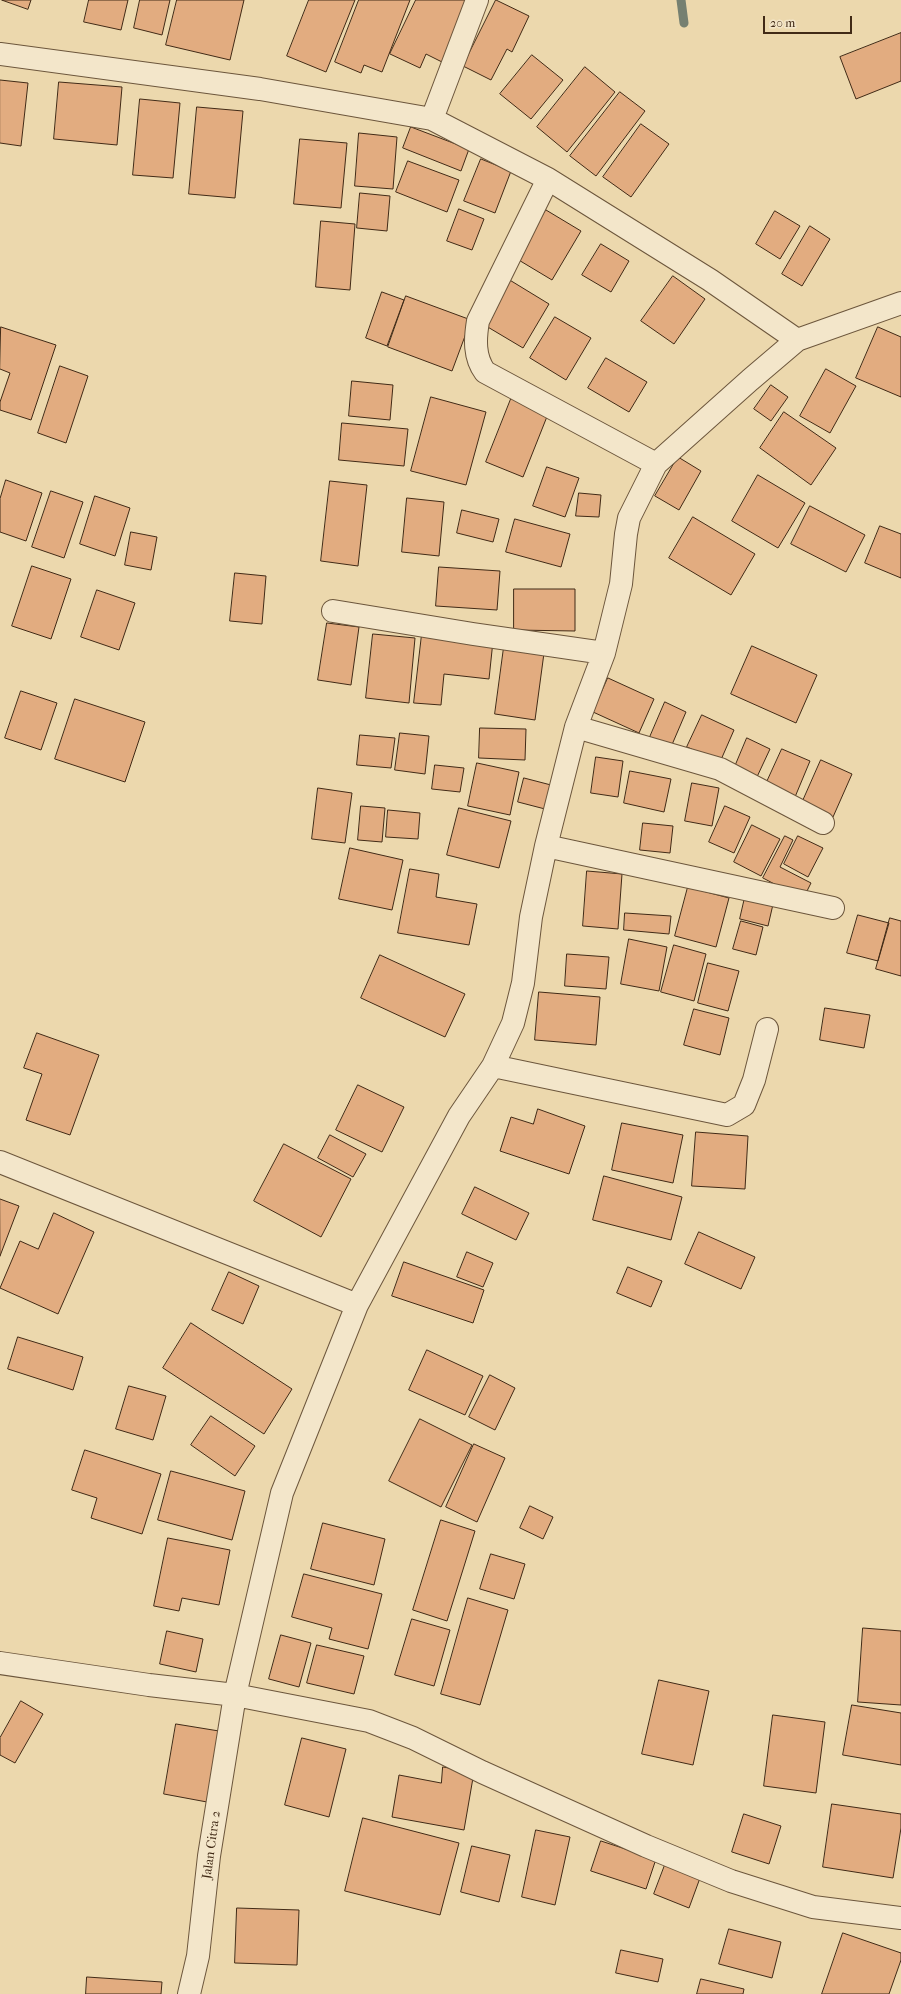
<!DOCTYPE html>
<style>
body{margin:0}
#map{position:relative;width:901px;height:1994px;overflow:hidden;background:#ecd8ad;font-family:"IM FELL French Canon",serif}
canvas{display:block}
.scale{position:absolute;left:763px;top:16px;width:89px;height:18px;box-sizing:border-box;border:2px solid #412a16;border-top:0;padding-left:5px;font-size:12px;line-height:14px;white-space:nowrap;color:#412a16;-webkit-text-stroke:3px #f3e6ca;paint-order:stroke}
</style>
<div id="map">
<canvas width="901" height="1994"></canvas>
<div class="scale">20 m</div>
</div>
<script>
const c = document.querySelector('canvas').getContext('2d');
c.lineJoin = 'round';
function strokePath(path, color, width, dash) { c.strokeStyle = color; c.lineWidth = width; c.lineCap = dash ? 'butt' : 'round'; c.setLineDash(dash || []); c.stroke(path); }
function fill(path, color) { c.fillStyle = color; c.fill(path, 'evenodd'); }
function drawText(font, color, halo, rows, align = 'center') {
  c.font = font + ' "IM FELL French Canon",serif'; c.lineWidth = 3; c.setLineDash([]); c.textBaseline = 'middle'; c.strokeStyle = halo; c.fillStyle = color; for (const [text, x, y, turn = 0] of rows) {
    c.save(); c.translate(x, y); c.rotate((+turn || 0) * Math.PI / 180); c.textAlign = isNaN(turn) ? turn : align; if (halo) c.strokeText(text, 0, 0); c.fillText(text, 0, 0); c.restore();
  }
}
strokePath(new Path2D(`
 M681,0L684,23`), '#768071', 9);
const building = new Path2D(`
 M2,0H31L28,9Z
 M89,0H128L121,30L84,22Z
 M140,0H170L162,35L134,28Z
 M177,0H244L230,60L166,45Z
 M309,0H355L326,72L287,56Z
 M359,0H410L382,72L364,65L361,73L335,62Z
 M416,0H473L444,63L426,54L420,68L390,54Z
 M496,0L529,16L512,52L507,49L491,80L463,66Z
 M901,33V81L856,99L840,57Z
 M532,55L563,80L531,119L500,94Z
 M585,67L615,92L567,152L537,127Z
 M0,80L28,83L21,146L0,143Z
 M59,82L122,87L117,145L54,139Z
 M620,92L645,111L596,176L570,156Z
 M140,99L180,103L173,178L133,175Z
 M197,107L243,111L235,198L189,194Z
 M641,124L669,144L631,197L603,177Z
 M411,127L469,149L461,171L403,148Z
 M359,133L397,137L393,189L355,186Z
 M300,139L347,143L341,208L294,204Z
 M481,159L511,171L495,213L464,201Z
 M408,161L459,180L447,212L396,192Z
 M360,193L390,196L387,231L357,228Z
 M459,209L484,219L472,250L447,241Z
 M546,210L581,231L552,280L517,259Z
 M775,211L800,226L780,259L756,244Z
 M321,221L355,224L350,290L316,287Z
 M810,226L830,239L802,286L782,274Z
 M601,244L629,261L611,292L582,275Z
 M673,276L705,299L674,344L641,321Z
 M508,279L549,304L523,348L481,323Z
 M382,292L404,300L387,346L366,338Z
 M406,296L471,320L452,371L388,347Z
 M555,317L591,338L566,380L530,358Z
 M1,327L56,345L31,420L0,410V402L10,373L0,369Z
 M878,327L901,337V397L856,378Z
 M606,358L647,382L629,412L588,388Z
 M60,366L88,376L66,443L38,433Z
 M826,369L856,386L830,433L800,416Z
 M352,381L393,385L390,420L349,416Z
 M771,385L788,397L771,421L754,409Z
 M513,394L550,409L523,477L486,462Z
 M431,397L486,412L466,485L411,471Z
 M784,412L836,448L811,485L760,448Z
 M342,423L408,429L404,466L339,460Z
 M678,457L701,471L679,510L655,496Z
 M547,467L579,478L565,517L533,506Z
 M758,475L805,503L778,548L732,521Z
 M6,480L42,493L26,541L0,532V499Z
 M330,481L367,485L358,566L321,561Z
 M51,491L83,502L64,558L32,547Z
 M579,493L601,495L599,517L576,516Z
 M95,496L130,508L115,556L80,544Z
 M407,498L444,502L439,556L402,552Z
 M810,506L865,535L846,572L791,544Z
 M462,510L499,519L493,542L457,533Z
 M693,517L755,554L731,595L669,558Z
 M515,519L570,534L561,567L506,552Z
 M880,526L901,534V578L865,563Z
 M131,532L157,537L151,570L125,565Z
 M32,566L71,579L51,639L12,626Z
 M439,567L500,571L497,610L436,606Z
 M235,573L266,576L262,624L230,621Z
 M514,589H575V631L514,630Z
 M97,590L135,603L119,650L81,637Z
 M327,623L359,627L351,685L318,680Z
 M373,634L415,638L409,703L366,698Z
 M422,634L493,641L489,679L444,674L441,705L414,703Z
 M752,646L817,675L796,723L731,694Z
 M504,647L544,653L535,720L495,714Z
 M608,678L654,699L639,733L593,712Z
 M21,691L57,703L41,750L5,738Z
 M75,699L145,722L125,782L55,759Z
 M665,702L686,712L671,747L650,737Z
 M702,715L734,730L720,762L687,747Z
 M480,728L526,729L525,760L479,758Z
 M400,733L429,736L425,774L395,770Z
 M360,735L395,738L391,768L357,765Z
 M747,738L770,749L756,779L734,769Z
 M782,749L810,761L795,797L766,784Z
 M596,757L623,761L618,797L591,793Z
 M821,760L852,774L833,817L802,803Z
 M477,763L519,772L510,815L468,806Z
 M435,765L464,768L460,792L432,789Z
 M630,771L671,779L664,812L624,803Z
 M524,778L551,785L545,809L518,802Z
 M692,783L719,788L712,826L685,821Z
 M318,788L352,793L345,843L312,839Z
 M361,806L385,808L382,842L358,840Z
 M725,806L750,817L734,853L709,842Z
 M459,808L511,821L499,868L447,855Z
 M388,810L420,813L418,839L386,837Z
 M643,823L673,826L670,853L640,850Z
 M752,825L780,839L761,876L734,862Z
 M785,836L793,840L780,867L811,883L803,899L763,878Z
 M798,836L823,848L808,877L784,864Z
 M350,848L403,860L392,910L339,899Z
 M410,869L439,874L436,897L477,904L469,945L398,933Z
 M587,871L622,874L618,929L583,926Z
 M688,887L729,898L716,947L675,936Z
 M746,893L774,900L768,926L740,919Z
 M625,913L671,916L669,934L624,930Z
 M858,915L889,923L878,961L847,953Z
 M890,918L901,921V976L876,969Z
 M741,921L763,927L756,955L733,949Z
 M629,939L667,947L659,991L621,984Z
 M674,945L706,954L694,1001L661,992Z
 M567,954L609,957L606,989L565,986Z
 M380,955L465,994L445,1037L361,998Z
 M708,963L739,971L728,1011L698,1003Z
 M539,992L600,997L596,1045L535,1040Z
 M825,1008L870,1015L864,1048L820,1040Z
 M694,1009L729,1018L720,1055L684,1045Z
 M37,1033L99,1055L70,1135L26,1120L42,1074L24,1068Z
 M358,1085L404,1107L382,1152L336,1130Z
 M538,1109L585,1126L569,1174L500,1151L511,1117L533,1124Z
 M622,1123L683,1135L673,1183L612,1170Z
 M696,1132L748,1136L745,1189L692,1186Z
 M330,1135L366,1154L353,1177L318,1158Z
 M284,1144L351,1179L321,1237L254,1201Z
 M604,1176L682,1197L671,1240L593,1220Z
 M475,1187L529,1213L516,1240L462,1214Z
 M0,1199L19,1206L0,1256Z
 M54,1213L94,1232L58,1314L0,1288L20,1241L38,1249Z
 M699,1232L755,1257L741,1289L685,1264Z
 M467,1252L493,1263L483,1287L457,1277Z
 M404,1262L484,1290L473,1323L392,1296Z
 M628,1267L662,1281L651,1307L617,1293Z
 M229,1272L259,1286L243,1324L212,1310Z
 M191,1323L292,1389L264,1434L163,1368Z
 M18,1337L83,1357L73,1390L8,1369Z
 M427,1350L483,1376L465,1415L409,1390Z
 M490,1375L515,1388L495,1430L469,1417Z
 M129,1386L166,1396L153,1440L116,1429Z
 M211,1416L255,1446L235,1476L191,1445Z
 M420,1419L472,1445L441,1507L389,1481Z
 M474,1444L505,1458L477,1522L446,1507Z
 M85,1450L161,1474L142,1534L91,1518L97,1498L72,1490Z
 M171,1471L245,1491L232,1540L158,1520Z
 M530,1506L553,1517L543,1539L520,1528Z
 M441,1520L475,1531L447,1621L413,1610Z
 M323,1523L385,1539L374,1585L311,1569Z
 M168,1538L230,1550L219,1605L182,1598L179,1611L154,1606Z
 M491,1554L525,1564L514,1599L480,1589Z
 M304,1574L382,1594L368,1649L329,1639L332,1628L292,1617Z
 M468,1598L508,1610L480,1705L441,1694Z
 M412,1619L450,1630L434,1686L395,1675Z
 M863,1628L901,1631V1705L858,1702Z
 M167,1631L203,1639L196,1672L160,1664Z
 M281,1635L311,1643L299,1687L269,1679Z
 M317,1645L364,1656L354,1694L307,1683Z
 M659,1680L709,1691L693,1765L642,1754Z
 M21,1701L43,1714L15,1763L0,1755V1738Z
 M852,1705L901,1713V1765L843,1755Z
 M773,1715L825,1722L816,1793L764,1786Z
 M176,1724L219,1731L207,1802L164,1794Z
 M302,1738L346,1749L329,1817L285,1805Z
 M443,1767L474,1772L464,1830L392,1817L399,1775L441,1783Z
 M832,1804L901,1814V1828L893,1878L823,1867Z
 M744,1814L781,1826L769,1864L732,1852Z
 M363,1818L459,1843L440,1915L345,1891Z
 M536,1830L570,1837L555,1905L522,1897Z
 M601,1841L656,1859L646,1889L591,1871Z
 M472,1846L510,1855L499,1902L461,1892Z
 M665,1865L700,1878L689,1908L654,1894Z
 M237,1908L299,1910L297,1965L235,1963Z
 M729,1929L781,1942L772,1978L719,1964Z
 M843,1933L901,1953V1960L889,1994H822Z
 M621,1950L663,1959L658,1982L616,1973Z
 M87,1977L162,1982L161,1994H86Z
 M701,1979L744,1989L743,1994H697Z`);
fill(building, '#e2ac80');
strokePath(building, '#412a16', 1);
const minor = new Path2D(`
 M0,54L260,89L432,119L548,179L710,280L797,340
 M432,119L477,0
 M548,179L478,321C475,339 474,357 485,372L656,464
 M333,611L473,634L604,653
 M576,727L720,769L823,823
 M546,846L833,908
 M493,1066L727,1115L744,1105L754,1080L767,1029
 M0,1162L357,1305
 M0,1663L149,1685L235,1695L369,1721L413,1738L482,1772L646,1846L731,1881L813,1907L901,1918
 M189,1994L198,1956L209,1856L235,1695L282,1493L357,1305L459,1116L493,1066L513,1023L523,983L531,917L546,846L576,727L604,653L621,584L626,534L629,518L656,464L750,380L797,340L901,303`);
strokePath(minor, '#6c563c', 24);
strokePath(minor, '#f3e6ca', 22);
drawText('13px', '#412a16', '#f3e6ca', [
 ["Jalan Citra 2",212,1845,-82]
]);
</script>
